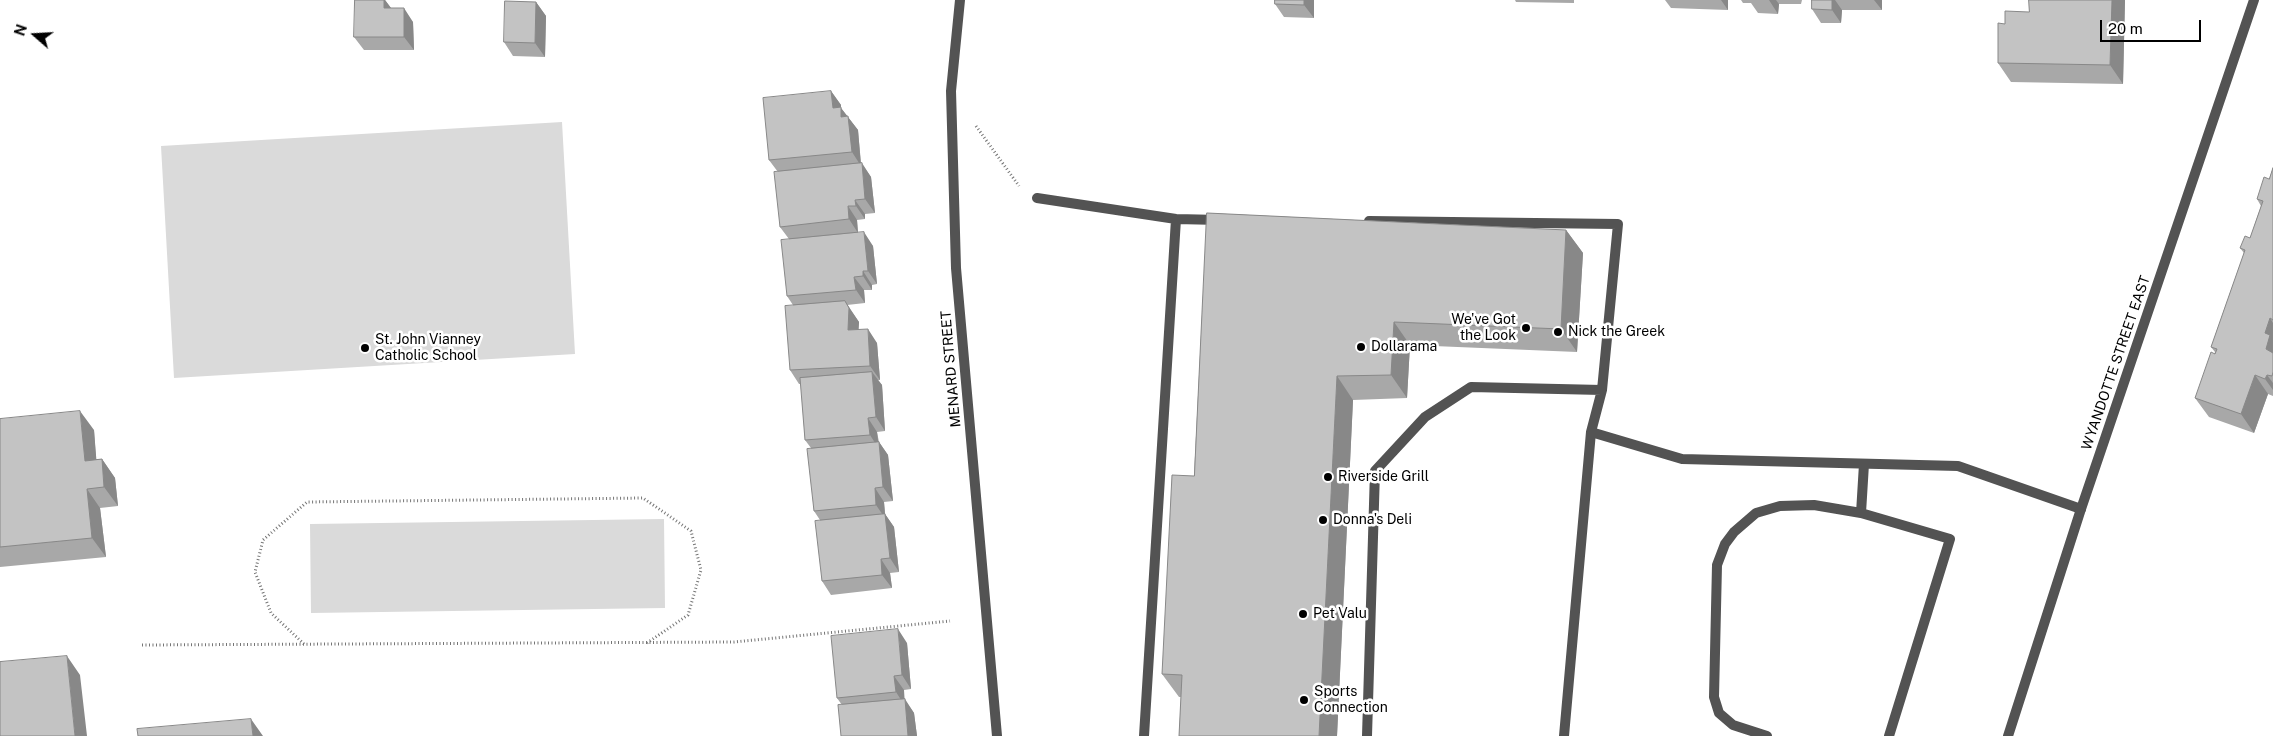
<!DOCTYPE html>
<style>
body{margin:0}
#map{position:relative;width:2273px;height:736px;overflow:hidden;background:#fff;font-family:"Public Sans",sans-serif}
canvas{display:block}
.north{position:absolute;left:10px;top:10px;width:50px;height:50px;-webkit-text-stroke:4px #fff;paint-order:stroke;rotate:289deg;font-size:14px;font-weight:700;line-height:20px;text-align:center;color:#000}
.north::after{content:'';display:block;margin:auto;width:18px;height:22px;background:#000;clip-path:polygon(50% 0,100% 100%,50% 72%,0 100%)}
.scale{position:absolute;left:2100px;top:20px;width:101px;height:22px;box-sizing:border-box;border:2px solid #000;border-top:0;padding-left:6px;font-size:15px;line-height:18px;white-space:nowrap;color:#000;-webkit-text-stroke:4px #fff;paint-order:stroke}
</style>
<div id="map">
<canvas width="2273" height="736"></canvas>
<div class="north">N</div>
<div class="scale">20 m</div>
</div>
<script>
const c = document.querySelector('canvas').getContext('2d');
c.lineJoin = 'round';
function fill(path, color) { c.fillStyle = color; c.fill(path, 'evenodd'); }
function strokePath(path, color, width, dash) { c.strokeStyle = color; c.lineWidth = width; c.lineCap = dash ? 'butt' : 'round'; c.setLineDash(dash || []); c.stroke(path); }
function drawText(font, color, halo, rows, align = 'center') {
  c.font = font + ' "Public Sans",sans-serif'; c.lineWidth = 5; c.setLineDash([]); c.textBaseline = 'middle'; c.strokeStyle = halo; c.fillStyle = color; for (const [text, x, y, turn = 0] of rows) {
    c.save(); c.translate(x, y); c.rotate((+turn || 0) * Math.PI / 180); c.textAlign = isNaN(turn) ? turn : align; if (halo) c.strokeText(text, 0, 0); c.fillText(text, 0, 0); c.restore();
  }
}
fill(new Path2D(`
 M562,122L575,354L174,378L161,146Z
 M664,519L665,608L311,613L310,524Z`), '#dadada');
strokePath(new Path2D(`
 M976,126L1019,186
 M304,644L271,613L255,572L263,540L307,502L643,498L691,531L701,570L688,615L647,643
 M142,645L734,642L950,621`), '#757575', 3, [1, 2.5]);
strokePath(new Path2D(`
 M1037,198L1176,219L1220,220
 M1369,221L1618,224L1602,390L1591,432L1564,736
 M1591,432L1682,459L1958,466L2081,509
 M1864,464L1861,513L1950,539L1889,736
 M1144,736L1176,219
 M1367,736L1375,471L1425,417L1471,387L1602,390
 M1767,736L1733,725L1719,713L1714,697L1717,565L1725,544L1734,532L1756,513L1780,506L1814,505L1861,513`), '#535353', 10);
strokePath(new Path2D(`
 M960,0L951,91L956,268L997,736`), '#535353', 10);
strokePath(new Path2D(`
 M2008,736L2081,509L2254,0`), '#535353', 10);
fill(new Path2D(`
 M385,0L391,8L413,22L414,50H364L354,37Z
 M1275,0H1314V18L1284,17L1275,4Z
 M1515,0H1574V3L1516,2Z
 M1665,0H1728V10L1671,8Z
 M1741,0H1802L1801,4H1779L1778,14L1758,13L1751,3H1743Z
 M1811,0H1882V10H1842L1841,23H1821L1812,9V1Z
 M2125,0L2123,84L2011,82L1998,63L2005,24L2029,12Z
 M536,2L546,16L545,57L513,56L504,42Z
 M831,91L841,105V108L858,130L861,163L871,177L875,213L865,214V219L857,220L858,233L873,246L877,284L872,285V290H864L865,303L847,305L859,322L858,330L877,343L880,380H878L882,385L885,431L877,432L879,442L888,455L893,501L884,502L885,514L894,527L899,572L890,573L892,588L831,595L822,581L820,520L814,511L811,448L805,440L801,384H799L790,370L793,305L787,296L789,239L780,227L778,172L769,160Z
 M2273,168V396L2268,394L2254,433L2209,417L2195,398L2215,352L2211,347L2244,253L2240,248L2250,238L2261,206L2257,199L2269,179Z
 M1207,213L1566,230L1583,253L1577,352L1410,345L1407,398L1353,400L1337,736H1179L1181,697H1179L1162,674L1194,476Z
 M0,419L94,430L96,459H102L115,478L118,506L100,508L106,557L0,567Z
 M907,643L911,689L904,690V699L914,713L917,736H841L842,705L837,698Z`), '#a8a8a8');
fill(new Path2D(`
 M384,0H385L394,12L384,8Z
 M1304,0H1314V18L1304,5Z
 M1721,0H1728V10Z
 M1769,0H1776L1779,4L1778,14Z
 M1832,0H1835L1842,10L1841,23L1832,10Z
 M1874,0H1882V10Z
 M2112,0H2125L2123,84L2110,65Z
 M536,2L546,16L545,57L535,43Z
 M404,8L413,22L414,50L404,37Z
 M831,91L841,105V108L858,130L861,166L852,152L833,108Z
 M862,163L871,177L875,213L865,199Z
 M855,200L865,214V219L856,206Z
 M848,206L857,220L858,233L849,219Z
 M1566,230L1583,253L1577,352L1561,329Z
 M864,232L873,246L877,284L868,271Z
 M863,271L872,285V290L863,276Z
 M854,277L864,290L865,303L856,290Z
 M845,301L859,322L858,344L848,330Z
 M2270,318L2273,323V359L2266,349L2265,333Z
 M1394,322L1410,345L1407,398L1391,375Z
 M868,329L877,343L880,380L870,366Z
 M872,372L882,385L885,431L876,417Z
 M2255,375L2268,394L2254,433L2241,414Z
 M2267,375L2273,383V390L2265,379Z
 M1337,376L1353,400L1337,736H1319Z
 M80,411L94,430L98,480L85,461Z
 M868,418L877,432L879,449L870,435Z
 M879,442L888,455L893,501L883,487Z
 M102,459L115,478L118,506L104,487Z
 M875,488L884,502L885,514L894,527L899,572L890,558L885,518L876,505Z
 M87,489L100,508L106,557L92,538Z
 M881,559L890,573L892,588L882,575Z
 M898,629L907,643L911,689L902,675Z
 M67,656L80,675L87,736H75Z
 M894,676L904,690L905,706L896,692Z
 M905,699L914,713L917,736H908Z
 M251,719L263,736H253Z`), '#888');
const building = new Path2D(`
 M355,0H384V8H404V37H354Z
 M1275,0H1304V5L1275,4Z
 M1812,0H1832V10L1812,9Z
 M2029,0H2112L2110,65L1998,63V23L2005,24V11L2029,12Z
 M505,1L536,2L535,43L504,42Z
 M831,91L833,108L841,107V117L848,116L852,152L769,160L763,98Z
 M862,163L865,199L855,200L856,206H848L849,219L780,227L774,172Z
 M2273,168V320L2270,318L2265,333L2270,335L2266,349L2273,353V372L2272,376L2267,375L2265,379L2255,375L2241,414L2195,398L2211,352L2215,354L2217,349L2211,347L2245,250L2240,248L2245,236L2250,238L2263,201L2257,199L2264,177L2269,179Z
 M1207,213L1566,230L1561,329L1394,322L1391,375L1337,376L1319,736H1179L1182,675L1162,674L1172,475L1194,476Z
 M864,232L868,271H863V276L854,277L856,290L787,296L781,240Z
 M845,301L849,308L848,330L868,329L870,366L790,370L785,306Z
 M872,372L876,417L868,418L870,435L805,440L800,378Z
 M80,411L85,461L102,459L104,487L87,489L92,538L0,547V419Z
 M879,442L883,487L875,488L876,505L814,511L807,449Z
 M885,514L890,558L881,559L882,575L822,581L815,521Z
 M898,629L902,675L894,676L896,692L837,698L831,636Z
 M67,656L75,736H0V662Z
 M905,699L908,736H841L838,705Z
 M251,719L253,736H138L137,729Z`);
fill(building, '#c3c3c3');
strokePath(building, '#888', 1);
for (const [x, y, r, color] of [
 [1526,328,5,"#000"],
 [1558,332,5,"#000"],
 [1361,347,5,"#000"],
 [365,348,5,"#000"],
 [1328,477,5,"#000"],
 [1323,520,5,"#000"],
 [1303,614,5,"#000"],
 [1304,700,5,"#000"]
]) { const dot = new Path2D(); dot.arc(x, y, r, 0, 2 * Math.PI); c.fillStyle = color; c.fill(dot); strokePath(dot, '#fff', 2); }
drawText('14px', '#000', '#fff', [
 ["We've Got",1516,320,"right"],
 ["the Look",1516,336,"right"],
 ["Nick the Greek",1568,332],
 ["St. John Vianney",375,340],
 ["Catholic School",375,356],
 ["Dollarama",1371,347],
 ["Riverside Grill",1338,477],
 ["Donna's Deli",1333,520],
 ["Pet Valu",1313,614],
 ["Sports",1314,692],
 ["Connection",1314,708]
], 'left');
drawText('14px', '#000', '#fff', [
 ["WYANDOTTE STREET EAST",2116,363,-71],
 ["MENARD STREET",951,369,-95]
]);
</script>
